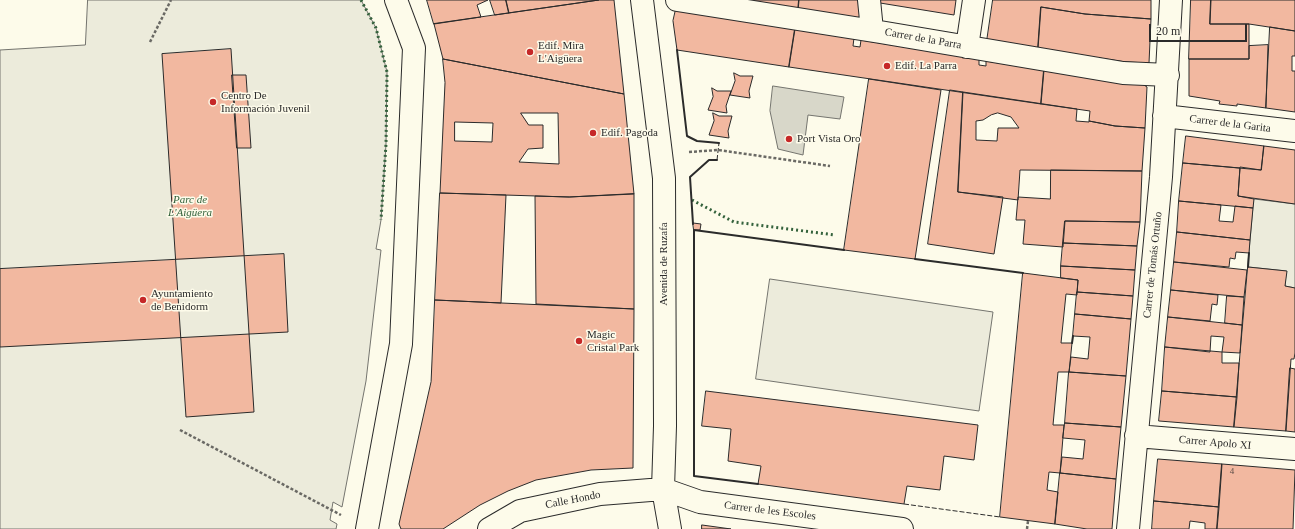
<!DOCTYPE html>
<meta charset="utf-8">
<style>
body{margin:0}
#map{position:relative;width:1295px;height:529px;overflow:hidden;background:#fdfbea;font-family:Georgia,serif}
canvas{display:block}
.scale{position:absolute;left:1149px;top:24px;width:98px;height:18px;box-sizing:border-box;border:2px solid #2b2b2b;border-top:0;padding-left:5px;font-size:12px;line-height:14px;white-space:nowrap;color:#2b2b2b;-webkit-text-stroke:3px #fdfbea;paint-order:stroke}
</style>
<div id="map">
<canvas width="1295" height="529"></canvas>
<div class="scale">20 m</div>
</div>
<script>
const c = document.querySelector('canvas').getContext('2d');
c.lineJoin = 'round';
function fill(path, color) { c.fillStyle = color; c.fill(path, 'evenodd'); }
function strokePath(path, color, width, dash) { c.strokeStyle = color; c.lineWidth = width; c.lineCap = dash ? 'butt' : 'round'; c.setLineDash(dash || []); c.stroke(path); }
function drawText(font, color, halo, rows, align = 'center') {
  c.font = font + ' Georgia,serif'; c.lineWidth = 3; c.setLineDash([]); c.textBaseline = 'middle'; c.strokeStyle = halo; c.fillStyle = color; for (const [text, x, y, turn = 0] of rows) {
    c.save(); c.translate(x, y); c.rotate((+turn || 0) * Math.PI / 180); c.textAlign = isNaN(turn) ? turn : align; if (halo) c.strokeText(text, 0, 0); c.fillText(text, 0, 0); c.restore();
  }
}
const green = new Path2D(`
 M88,0H361L376,28L387,72L386,144L381,220L376,249L381,250L366,381L342,507L333,502L330,520L337,524L336,529H0V50L85,45Z
 M1254,199L1295,204V288L1285,286L1286,271L1248,267Z
 M770,279L993,312L979,411L756,379Z`);
fill(green, '#ecebdb');
strokePath(green, '#74746e', 1);
const water = new Path2D(`
 M773,86L844,97L840,119L808,115L803,155L778,149L770,111Z`);
fill(water, '#d8d7c9');
strokePath(water, '#74746e', 1);
const building = new Path2D(`
 M427,0H488L477,5L481,17L434,24Z
 M490,0H506L509,13L495,15Z
 M506,0H599L509,13Z
 M599,0H614L624,94L443,59L434,24Z
 M751,0H799L798,11L751,1Z
 M799,0H859L861,19L798,11Z
 M880,0H956L954,15L880,3Z
 M993,0H1151V19L1085,14L1041,7L1038,49L987,41Z
 M1191,0H1211L1210,24H1249V59H1189Z
 M1211,0H1295V31L1249,24H1210Z
 M1041,7L1085,14L1151,19L1149,63L1126,62L1038,49Z
 M676,9L795,29L789,67L677,50L673,21Z
 M1270,27L1295,31V56H1292V71H1295V112L1266,108Z
 M795,29L854,38L853,46L860,47L861,40L979,59V65L986,66V61L1044,70L1041,104L789,67Z
 M1268,45L1266,108L1237,104V106L1219,104L1220,101L1189,96V59H1249V46Z
 M231,49L254,412L186,417L162,54Z
 M443,59L624,94L634,194L569,197L440,193L445,83ZM521,113H558L559,164L519,162L528,149L543,148V125H529ZM455,122L493,123L492,142L455,141Z
 M1044,70L1141,83L1147,87L1145,128L1115,126L1089,121L1090,111L1041,104Z
 M734,73L740,76H753L749,91L750,98L730,95L735,81Z
 M232,75H246L251,148H237Z
 M869,79L941,90L915,259L844,250Z
 M712,88L717,91H731L726,106L727,113L708,110L713,97Z
 M950,90L963,92L958,192L1003,197L994,254L928,244Z
 M963,92L1077,109L1076,121L1089,122V121L1115,126L1145,128L1142,171L1020,170L1018,200L958,192ZM998,113L1011,117L1019,128H998L997,141L976,140V121L983,120L991,115Z
 M713,113L719,116H732L728,131L729,138L709,135L714,121Z
 M1186,136L1264,146L1261,170L1183,163Z
 M1264,146L1295,150V204L1238,196L1240,167L1261,170Z
 M1183,163L1240,168L1238,196L1254,199L1253,208L1179,201Z
 M1051,170L1142,171L1140,222L1065,221L1063,247L1023,244L1025,220H1016L1018,197L1050,199Z
 M440,193L506,195L501,303L435,300Z
 M634,194V309L536,304L535,196L569,197Z
 M1179,201L1221,205L1219,221L1233,222L1235,206L1253,208L1250,240L1177,232Z
 M1065,221L1140,222L1137,246L1063,243Z
 M693,223L701,224L700,230H694Z
 M1177,232L1250,240L1249,253L1236,252L1235,259L1230,258L1229,267L1174,262Z
 M1063,243L1137,246L1135,270L1061,266Z
 M284,254L288,332L0,347V269Z
 M1174,262L1247,270L1244,297L1171,290Z
 M1061,266L1135,270L1133,296L1077,292L1078,280L1061,278Z
 M1248,267L1287,271L1285,286L1295,288V353L1294,359H1291L1286,431L1234,427Z
 M1023,273L1078,280L1077,295L1066,294L1061,343H1072L1069,372H1058L1053,425H1064L1060,473L1049,472L1047,490L1058,492L1055,524L1000,517Z
 M1171,290L1218,295L1217,305L1212,304L1210,321L1168,317Z
 M1077,292L1133,296L1131,319L1075,314Z
 M1227,296L1244,297L1242,325L1225,323Z
 M435,300L634,309L633,468L591,470L536,480L508,491L480,505L443,529H401L399,524L431,382Z
 M1075,314L1131,319L1126,376L1069,372L1071,357L1088,359L1090,337L1073,336Z
 M1168,317L1242,325L1240,353L1222,352L1224,337L1211,336L1210,352L1165,347Z
 M1165,347L1222,352V363H1239L1237,397L1162,391Z
 M1290,368L1295,369V432L1286,431Z
 M1069,372L1126,376L1121,427L1065,423Z
 M706,391L978,425L974,460L944,456L940,490L907,486L904,504L758,484L761,466L728,461L731,429L702,426Z
 M1162,391L1237,397L1234,427L1159,421Z
 M1065,423L1121,427L1116,479L1060,473L1062,457L1083,459L1085,440L1063,438Z
 M1158,459L1222,464L1219,507L1154,501Z
 M1222,464L1295,470L1293,529H1217Z
 M1060,473L1116,479L1112,529H1087L1055,524Z
 M1154,501L1219,507L1217,529H1205V523L1190,521L1189,529H1152Z
 M702,525L731,529H702Z`);
fill(building, '#f2b8a0');
strokePath(building, '#2b2b2b', 1);
const street = new Path2D(`
 M642,0L664,178L665,426L663,489L670,529
 M677,0L880,32L1123,73L1168,75
 M869,0L872,30
 M967,47L974,0
 M1164,116L1295,131
 M1136,436L1295,449
 M367,529L401,344L414,48L396,0
 M489,529L520,511L600,494L663,489L700,502L902,529
 M1128,529L1161,177L1171,0`);
strokePath(street, '#2b2b2b', 24);
strokePath(new Path2D(`
 M150,42L171,0
 M689,152L718,150L830,166
 M180,430L341,515
 M1027,529L1028,521`), '#6a6964', 2.5, [3, 2]);
strokePath(street, '#fdfbea', 22);
strokePath(new Path2D(`
 M361,0L376,28L387,72L386,144L381,220
 M692,200L734,222L835,235`), '#34623c', 3, [2, 3]);
strokePath(new Path2D(`
 M717,160L719,143
 M904,504L1000,517`), '#2b2b2b', 1, [5, 2]);
strokePath(new Path2D(`
 M677,50L687,136L697,141L719,143
 M693,224L690,177L709,160H717
 M915,259L1023,273
 M1248,267L1249,253
 M1072,343L1073,336
 M758,484L694,476V230L844,250`), '#2b2b2b', 2);
for (const [x, y, r, color] of [
 [530,52,4,"#c62828"],
 [887,66,4,"#c62828"],
 [213,102,4,"#c62828"],
 [593,133,4,"#c62828"],
 [789,139,4,"#c62828"],
 [143,300,4,"#c62828"],
 [579,341,4,"#c62828"]
]) { const dot = new Path2D(); dot.arc(x, y, r, 0, 2 * Math.PI); c.fillStyle = color; c.fill(dot); strokePath(dot, '#fdfbea', 1.5); }
drawText('9px', '#5d4e48', null, [
 ["4",1232,472]
]);
drawText('11px', '#2b2b2b', '#fdfbea', [
 ["Carrer de la Parra",923,39,10],
 ["Carrer de la Garita",1230,124,7],
 ["Avenida de Ruzafa",664,264,-90],
 ["Carrer de Tomás Ortuño",1153,265,-84],
 ["Carrer Apolo XI",1215,443,5],
 ["Calle Hondo",573,500,-11],
 ["Carrer de les Escoles",770,511,7]
]);
drawText('11px', '#2b2b2b', '#fdfbea', [
 ["Edif. Mira",538,46],
 ["L'Aigüera",538,59],
 ["Edif. La Parra",895,66],
 ["Centro De",221,96],
 ["Información Juvenil",221,109],
 ["Edif. Pagoda",601,133],
 ["Port Vista Oro",797,139],
 ["Ayuntamiento",151,294],
 ["de Benidorm",151,307],
 ["Magic",587,335],
 ["Cristal Park",587,348]
], 'left');
drawText('italic 11px', '#34623c', '#fdfbea', [
 ["Parc de",190,200],
 ["L'Aigüera",190,213]
]);
</script>
